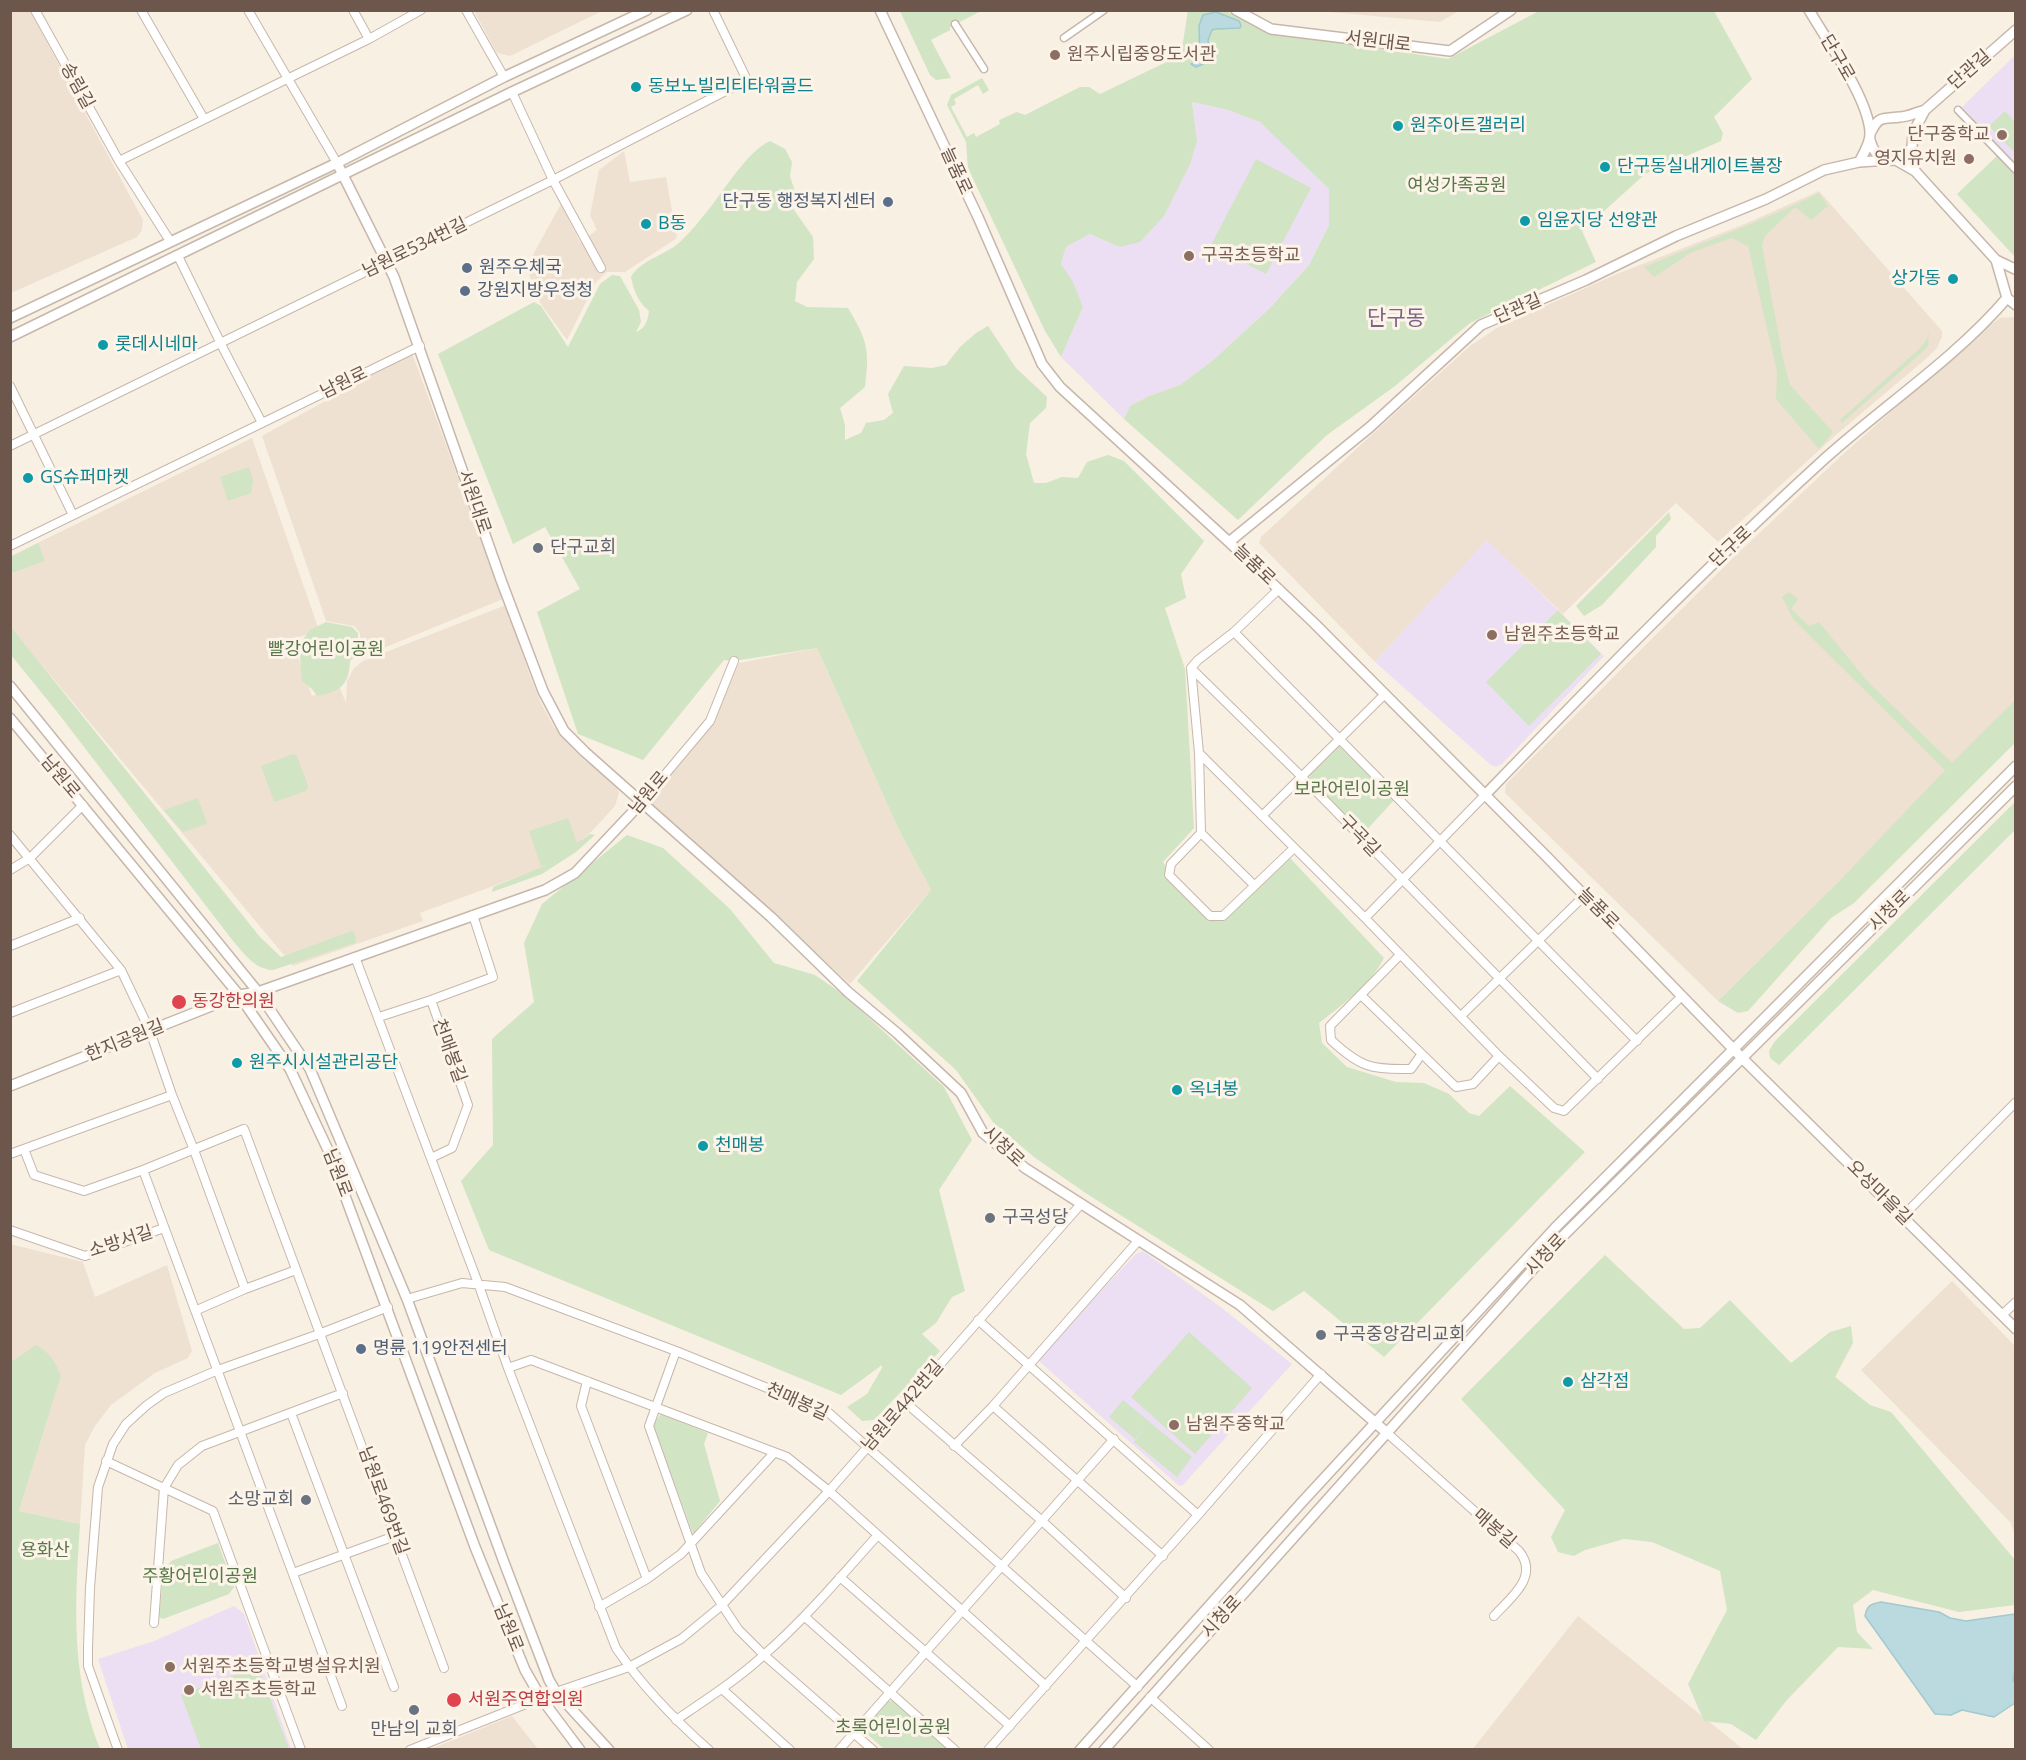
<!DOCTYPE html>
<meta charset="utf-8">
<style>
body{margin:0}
#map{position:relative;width:2026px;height:1760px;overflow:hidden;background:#f8f0e2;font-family:"Open Sans",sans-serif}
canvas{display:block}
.frame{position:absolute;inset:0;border:12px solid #6d574c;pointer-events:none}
</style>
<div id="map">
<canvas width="2026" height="1760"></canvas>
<div class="frame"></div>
</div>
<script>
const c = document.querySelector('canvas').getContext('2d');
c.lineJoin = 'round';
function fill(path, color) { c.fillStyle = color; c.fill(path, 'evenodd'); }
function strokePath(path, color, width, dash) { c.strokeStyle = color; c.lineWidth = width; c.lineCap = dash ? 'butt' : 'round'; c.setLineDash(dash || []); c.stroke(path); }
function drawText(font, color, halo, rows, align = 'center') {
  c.font = font + ' "Open Sans","Noto Sans KR",sans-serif'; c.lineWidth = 6; c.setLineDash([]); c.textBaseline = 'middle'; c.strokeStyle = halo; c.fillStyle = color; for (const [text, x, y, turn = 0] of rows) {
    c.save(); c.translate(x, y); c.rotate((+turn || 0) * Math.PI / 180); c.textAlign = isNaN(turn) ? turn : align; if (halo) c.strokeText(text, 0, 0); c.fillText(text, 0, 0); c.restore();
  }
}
fill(new Path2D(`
 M11,10L30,11L143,220L142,230L137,237L11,293Z
 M474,11H602L510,56L497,53Z
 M1318,11H1459L1440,22Z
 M624,151L630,182L666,177L677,238L625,272H607L596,282L567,340L541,304L526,267L561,204L580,242L597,230L590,215L599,170Z
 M1819,191L1942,331V337L1937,348L1928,357L1837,434L1718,542L1676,503L1563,614L1487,541L1375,662L1259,543L1261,537L1379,428L1470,346L1500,326L1617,274L1747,223Z
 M2015,317V700L1842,878L1718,1001L1505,793L1506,784L1733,558L1841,456L1983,330L2000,318Z
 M412,353L503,599L364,656L360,655V633L354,626L326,621L262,436Z
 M252,438L319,630L292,640L312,696L339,686L346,703L347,681L354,668L363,661L506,605L530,676L542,705L554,727L584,760L614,781L617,785L619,793L615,806L593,830L570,850L542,868L420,913L423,921L293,966L11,628V556Z
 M817,648L898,828L931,890L850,984L648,801L714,722L739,663Z
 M10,1244L83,1262L95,1297L167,1265L192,1351L188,1358L155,1373L111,1405L95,1426L85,1445L80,1524L19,1511L61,1376L36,1346L11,1362Z
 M1952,1281L2015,1346V1536L2011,1523L1861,1370Z
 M1578,1616L1743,1749L1472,1750Z
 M512,1716L538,1749H431Z`), '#efe1d2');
fill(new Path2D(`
 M2015,55V163L1962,107Z
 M1192,102L1228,110L1260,122L1276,135L1329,189V225L1309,265L1269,309L1212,361L1180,385L1149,396L1130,406L1124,419L1061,357L1083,307L1061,264L1066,247L1090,234L1119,247L1197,141Z
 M1487,540L1604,656L1502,764L1496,767L1491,765L1375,662Z
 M1143,1251L1222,1308L1292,1364L1182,1486L1178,1485L1039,1361L1038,1357L1136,1254Z
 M234,1606L244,1614L291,1749H128L98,1659L154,1641Z`), '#ecdff4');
fill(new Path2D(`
 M1188,10L1226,11L1270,32L1448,59L1539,11H1714L1752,79L1714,117L1723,133L1721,141L1645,174L1582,231L1596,262L1470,323L1395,386L1327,435L1238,520L1124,419L1130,406L1149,396L1180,385L1212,361L1269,309L1309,265L1329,225V189L1260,122L1228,110L1192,102L1197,141L1190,164L1164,216L1140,242L1119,247L1090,234L1066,247L1061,264L1073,282L1083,307L1061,357L1045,331L968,168L966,142L947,105L951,95L982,78L989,90L983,94L978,85L954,99L956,104L951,107L967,137L974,133L976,137L1000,124L999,120L1017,112L1025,115L1080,87H1089L1100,94L1181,55Z
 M900,11H981L950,27V30L931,40L951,78L936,80L930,75Z
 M2005,111L2015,122V153L1989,126Z
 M770,141L785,149L792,162L790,176L795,192L787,200L813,237L814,259L797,282L795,301L807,307L848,308C867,340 870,349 865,387L840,408L845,425V440L861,433L866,423L884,420L893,413L888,394L904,366L932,368L946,365L960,347L976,333L988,326L1016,368L1047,397L1046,408L1030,423L1026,454L1034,483H1046L1062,477L1078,478L1087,462L1108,455L1124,461L1204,541L1181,574L1186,598L1165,608L1185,669L1194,828L1163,862L1184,895L1206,918H1226L1289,857L1384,958C1370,985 1343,1004 1319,1023L1322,1043L1347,1067L1396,1082L1424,1083L1449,1094L1469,1113L1479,1116L1510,1086L1585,1152L1384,1357L1304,1291L1273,1311L1087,1194L1034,1157L993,1122L956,1070L857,981L931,890L898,828L817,648L734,661L724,660L643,760L578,734L537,612L580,589L545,527L513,544L438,354L534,302L541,306L568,347L600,284L612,275L620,276L639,310L641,322L636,332C645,329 648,320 649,311C638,302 634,291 631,277C642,258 669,255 683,239C691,231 698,223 705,214C722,194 747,151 770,141Z
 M1997,156L2015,175V257L1957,194Z
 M1256,159L1311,188L1266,274L1211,245Z
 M1819,193L1828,206L1811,220L1797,208H1794L1765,236L1762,245L1783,359L1790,385L1833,432L1819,449L1776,399L1777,372L1748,246L1732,238L1692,252L1654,277L1644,267C1703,242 1762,222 1819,193Z
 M1929,331L1928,347L1842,423L1840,420L1918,350L1927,339Z
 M249,467L253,480L251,493L228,501L220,477Z
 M1669,512L1671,519L1656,536V547L1602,605L1584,616L1576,606Z
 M38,543L45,561L11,573V557Z
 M1789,592L1798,599L1791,609L1809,626L1819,622L1867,681L1952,763L2015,700V743L1854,903L1831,918L1748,1011L1738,1013L1718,1001L1842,878L1945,770L1794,620L1782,597Z
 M1558,610L1601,654L1529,726L1486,682Z
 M326,622L352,627L358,633L357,654L350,661C349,686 339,692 317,696L312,689L302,681L299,645L310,630Z
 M11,627L260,937L281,957L352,931L354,932L356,940L355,943L273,970C254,969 245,954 233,941L58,713L11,655Z
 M1338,745L1394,800L1363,834L1310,778V772Z
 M293,754L297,756L308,786L306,791L274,802L261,766Z
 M198,798L207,824L183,832L164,810Z
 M2015,802V830L1779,1065L1770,1058L1769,1051L1775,1041Z
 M568,818L577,843L590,834L595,835L576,852L542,874L492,892L493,887L547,865L541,866L529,831Z
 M627,835L663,848L730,909L774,963L815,975L844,995L944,1087L972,1140L939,1190L965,1291L952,1297L936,1323L922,1334L940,1351L874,1420L862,1421L847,1407L867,1394L882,1368V1365L841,1395L489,1250L461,1181L493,1145L492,1039L534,1002L524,943L542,904Z
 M1605,1255L1684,1329L1700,1328L1730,1300L1791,1363L1830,1332L1851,1326L1853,1343L1835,1377L1870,1405L1891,1412L2015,1560V1605L1959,1612L1873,1590L1853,1605L1857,1632L1873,1649L1838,1647L1786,1701L1756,1740L1731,1724L1704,1721L1688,1684L1727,1610L1720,1571L1652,1542L1624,1539L1585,1550L1574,1556L1558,1552L1551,1537L1565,1510L1461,1399Z
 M1189,1332L1252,1388L1195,1454L1131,1397Z
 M36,1345C50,1353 55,1361 61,1376L19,1511L80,1524C75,1603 70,1674 100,1749H11V1362Z
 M1123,1400L1192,1457L1177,1477L1134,1442L1147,1425L1135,1439L1109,1417Z
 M661,1414L708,1433L704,1444L720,1501L693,1534L653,1424Z
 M218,1543L234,1587L229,1594L163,1619L159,1617L164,1570L171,1561Z
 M258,1666L289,1749H201L181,1695Z
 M888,1701H893L948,1749H884L865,1732V1727Z`), '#d1e4c3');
const water = new Path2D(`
 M1216,12L1239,21L1241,25L1240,28L1216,29L1212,30L1208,40L1209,47L1215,51L1213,60C1206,61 1203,65 1196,67L1191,64L1200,57L1199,26L1203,15Z
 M1881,1602L1939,1612L1950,1618L1966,1621L2015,1614L2016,1664L2013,1680L2015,1683V1703L1994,1717L1962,1710L1951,1715L1935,1714L1865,1616C1867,1605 1871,1604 1881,1602Z`);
fill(water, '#badadf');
strokePath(water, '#a1c9cf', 1.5);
const pedestrian = new Path2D(`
 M955,24L984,69
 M1064,38L1104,10
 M1958,110L2016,170`);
const minor = new Path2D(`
 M35,10L119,161L170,241
 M141,10L204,119
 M248,10L337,163
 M353,10L369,39
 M466,10L504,77
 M512,92L553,180L601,268
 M119,161L369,39L421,10
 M178,256L224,350L262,423
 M10,386L73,515
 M10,446L553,180L747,80L713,10
 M10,546L420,346
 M1234,632L1637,1041
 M1191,668L1301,776L1598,1079
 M1199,753L1365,918L1499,1056L1554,1108L1564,1111L1682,996
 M642,802L710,721L734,661
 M1262,816L1385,694
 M1201,833L1171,864L1169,875L1210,916H1223L1294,848
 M10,835L121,970L150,1031L172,1095L194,1150L245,1289
 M10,870L30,858L83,805
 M1254,885L1201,833L1199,753L1191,668L1198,660L1234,632L1279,589
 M1365,918L1485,795
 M10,946L80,918
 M1400,955L1330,1026L1331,1040C1360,1067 1371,1070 1411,1069L1421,1055
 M355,957L478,1283L508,1368
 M1362,996L1456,1087L1473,1084L1499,1056
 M431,1000L493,977L473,915
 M10,1013L121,970
 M1461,1016L1584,896
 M379,1017L431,1000L468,1105L452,1148L431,1158
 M24,1149L34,1175L84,1191L143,1170L244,1129L444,1668
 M10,1154L172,1095
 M143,1170L342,1706
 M1903,1216L2016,1102
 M10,1230L85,1256L164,1228
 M407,1299L462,1283L505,1287L676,1351L829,1413L1138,1687
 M197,1310L245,1289L296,1270
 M2002,1315L2016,1302
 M978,1320L1198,1515L1321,1374
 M676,1351L649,1426L701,1573L738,1629L764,1655L873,1750
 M587,1381L581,1406L647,1579
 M906,1403L1041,1520L1126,1598
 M993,1406L1163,1556
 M291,1413L394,1687
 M1386,1432L1519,1551C1540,1577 1510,1598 1494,1616
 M954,1446L993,1406L1138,1241
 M106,1461L213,1511L301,1750
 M293,1573L395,1536
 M840,1577L1010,1726
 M599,1607L647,1579L681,1554L774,1453
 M805,1617L955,1750
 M154,1623L164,1488L178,1465L202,1446L343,1393
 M722,1689L790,1750
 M556,1692L629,1667L681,1639L721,1606L829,1491L1081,1204
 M1150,1697L1209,1750
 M676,1720C707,1699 738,1679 765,1654C806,1618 841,1576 877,1536
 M118,1750L88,1666V1648L90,1588L98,1487L113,1444L126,1424L147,1405L164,1393L218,1370L319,1334L388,1307
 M410,1750L541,1698
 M709,1750C674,1719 642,1686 616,1648L508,1368L531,1360L787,1457L829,1491L1046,1686
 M839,1750L1114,1439
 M988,1750L1198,1515`);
const tertiary = new Path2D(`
 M880,10L978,217L1042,364L1060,387L1229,542L1314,623L1546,856L1742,1058L2016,1329
 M1236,10L1271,29L1450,51L1511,10
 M1809,10C1827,41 1868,98 1870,132C1871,142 1864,153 1859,162
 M1871,132C1879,115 1884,119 1900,117C1908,117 1917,112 1925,110
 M1870,140C1876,163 1899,168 1912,147
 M1896,160L1915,171L1996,260L2015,269
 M337,163L394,277L501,580L543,691L564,731L585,752L771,917L848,992L897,1033L961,1093L983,1133L1025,1168L1240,1305L1386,1432
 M1915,171L1912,147L1913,133L1925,110L2016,30
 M1996,260L2007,298L2016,305
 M10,318L337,163L504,77L647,10
 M10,337L512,92L687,10
 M1229,542L1370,427L1481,325L1586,280L1676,236L1766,199L1824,170L1859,162L1889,160
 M10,686L258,992L310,1069L407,1299L505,1565L549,1680L556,1692L609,1750
 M10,718L239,995L290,1069L328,1150L475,1547L525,1670L541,1698L580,1750
 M1485,795C1594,682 1704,569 1820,463C1880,408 1954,360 2007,298
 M10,1086L239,995L258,992L545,890L575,873L642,802
 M1080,1750L1303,1501L1555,1228L2016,766
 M1104,1750L1559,1240L2016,786`);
strokePath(pedestrian, '#c7b7ab', 9);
strokePath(minor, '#c7b7ab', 10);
strokePath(tertiary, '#c7b7ab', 12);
strokePath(pedestrian, '#fff', 6);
strokePath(minor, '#fff', 8);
strokePath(tertiary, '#fff', 9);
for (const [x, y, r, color] of [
 [1055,55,6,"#8d6e63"],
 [636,87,6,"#0f9aa8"],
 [1398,126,6,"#0f9aa8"],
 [2002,135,6,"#8d6e63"],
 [1969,159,6,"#8d6e63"],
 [1605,167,6,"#0f9aa8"],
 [888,202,6,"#5c6f8a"],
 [1525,221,6,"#0f9aa8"],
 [646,224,6,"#0f9aa8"],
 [1189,256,6,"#8d6e63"],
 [467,268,6,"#5c6f8a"],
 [1953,279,6,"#0f9aa8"],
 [465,291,6,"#5c6f8a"],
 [103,345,6,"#0f9aa8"],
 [28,478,6,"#0f9aa8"],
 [538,548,6,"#6b7280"],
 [1492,635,6,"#8d6e63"],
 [179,1002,8,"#e0444e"],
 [237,1063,6,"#0f9aa8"],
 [1177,1090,6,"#0f9aa8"],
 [703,1146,6,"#0f9aa8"],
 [990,1218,6,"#6b7280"],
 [1321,1335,6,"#6b7280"],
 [361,1349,6,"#5c6f8a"],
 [1568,1382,6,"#0f9aa8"],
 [1174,1425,6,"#8d6e63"],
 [306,1500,6,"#6b7280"],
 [170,1667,6,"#8d6e63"],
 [189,1690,6,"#8d6e63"],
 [454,1700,8,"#e0444e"],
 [414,1710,6,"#6b7280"]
]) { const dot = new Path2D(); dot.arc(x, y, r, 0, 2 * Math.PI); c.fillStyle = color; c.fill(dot); strokePath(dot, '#fcf4e8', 2); }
drawText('18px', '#6d574c', '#fcf4e8', [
 ["서원대로",1378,42,7],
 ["단구로",1837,58,60],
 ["단관길",1970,70,-41],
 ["송림길",77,86,61],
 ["늘품로",956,171,65],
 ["남원로534번길",415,248,-26],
 ["단관길",1518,309,-23],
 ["남원로",344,383,-26],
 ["서원대로",474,502,71],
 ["단구로",1731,547,-43],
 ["늘품로",1254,565,44],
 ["남원로",60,777,50],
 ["남원로",649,793,-50],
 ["구곡길",1359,836,46],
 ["늘품로",1598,909,45],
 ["시청로",1890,911,-45],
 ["한지공원길",125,1041,-22],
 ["천매봉길",449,1051,70],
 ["시청로",1003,1147,43],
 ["남원로",337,1173,69],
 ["오성마을길",1879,1193,45],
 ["소방서길",121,1242,-18],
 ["시청로",1546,1255,-47],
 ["천매봉길",797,1402,24],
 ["남원로442번길",903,1406,-49],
 ["남원로469번길",383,1501,70],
 ["매봉길",1494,1529,41],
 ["시청로",1222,1617,-48],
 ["남원로",508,1628,68]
]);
drawText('18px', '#785e54', '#fcf4e8', [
 ["원주시립중앙도서관",1067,55],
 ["단구중학교",1990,135,"right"],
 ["영지유치원",1957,159,"right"],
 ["구곡초등학교",1201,256],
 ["남원주초등학교",1504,635],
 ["남원주중학교",1186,1425],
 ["서원주초등학교병설유치원",182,1667],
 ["서원주초등학교",201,1690]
], 'left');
drawText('18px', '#0d838f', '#fcf4e8', [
 ["동보노빌리티타워골드",648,87],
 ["원주아트갤러리",1410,126],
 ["단구동실내게이트볼장",1617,167],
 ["임윤지당 선양관",1537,221],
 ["B동",658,224],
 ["상가동",1941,279,"right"],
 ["롯데시네마",115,345],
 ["GS슈퍼마켓",40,478],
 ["원주시시설관리공단",249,1063],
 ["옥녀봉",1189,1090],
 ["천매봉",715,1146],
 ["삼각점",1580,1382]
], 'left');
drawText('18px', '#577749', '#fcf4e8', [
 ["여성가족공원",1457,186],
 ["빨강어린이공원",326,650],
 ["보라어린이공원",1352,790],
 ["용화산",45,1551],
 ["주황어린이공원",200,1577],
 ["초록어린이공원",893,1728]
]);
drawText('18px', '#4e5e75', '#fcf4e8', [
 ["단구동 행정복지센터",876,202,"right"],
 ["원주우체국",479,268],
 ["강원지방우정청",477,291],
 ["명륜 119안전센터",373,1349]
], 'left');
drawText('18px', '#5b616d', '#fcf4e8', [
 ["단구교회",550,548],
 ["구곡성당",1002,1218],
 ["구곡중앙감리교회",1333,1335],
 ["소망교회",294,1500,"right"],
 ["만남의 교회",414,1730,"center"]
], 'left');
drawText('18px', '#be3a42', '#fcf4e8', [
 ["동강한의원",192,1002],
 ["서원주연합의원",468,1700]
], 'left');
drawText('21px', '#7c6489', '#fcf4e8', [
 ["단구동",1396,319]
]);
</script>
